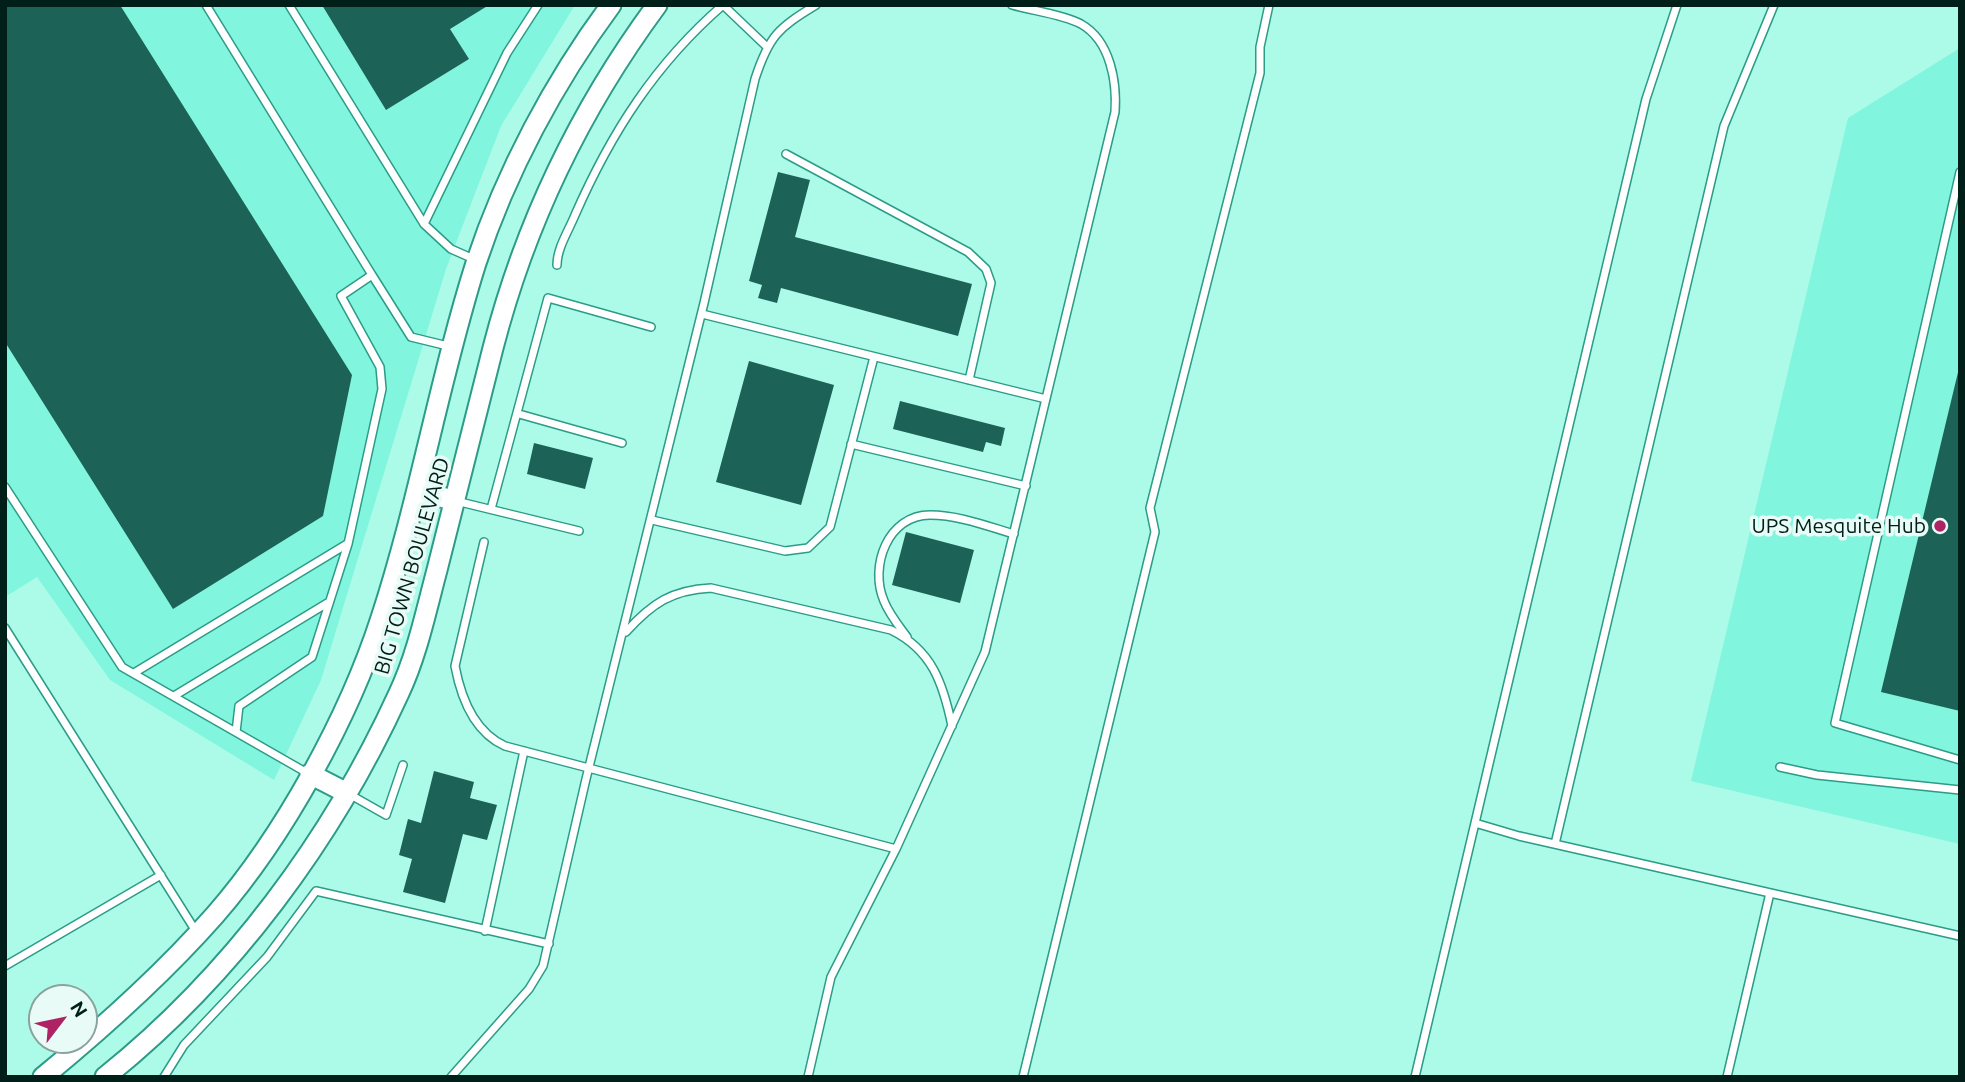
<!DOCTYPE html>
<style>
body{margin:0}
#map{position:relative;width:1965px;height:1082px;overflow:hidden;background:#acfbe9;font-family:Ubuntu,sans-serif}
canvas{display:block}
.frame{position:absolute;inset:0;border:7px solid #001f19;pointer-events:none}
.north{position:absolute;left:28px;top:984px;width:70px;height:70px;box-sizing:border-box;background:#e8fbf6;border:2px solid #8ba39e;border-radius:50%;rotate:58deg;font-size:19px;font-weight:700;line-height:28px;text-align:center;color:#001f19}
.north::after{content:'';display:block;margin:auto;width:24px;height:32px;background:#ae2363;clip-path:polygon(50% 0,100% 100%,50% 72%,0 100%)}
</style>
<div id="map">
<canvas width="1965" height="1082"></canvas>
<div class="frame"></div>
<div class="north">N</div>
</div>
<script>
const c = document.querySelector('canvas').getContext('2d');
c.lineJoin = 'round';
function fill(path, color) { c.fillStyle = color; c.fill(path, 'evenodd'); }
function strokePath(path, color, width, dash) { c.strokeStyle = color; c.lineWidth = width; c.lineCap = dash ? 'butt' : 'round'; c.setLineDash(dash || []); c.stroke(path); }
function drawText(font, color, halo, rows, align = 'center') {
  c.font = font + ' Ubuntu,sans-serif'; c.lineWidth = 7; c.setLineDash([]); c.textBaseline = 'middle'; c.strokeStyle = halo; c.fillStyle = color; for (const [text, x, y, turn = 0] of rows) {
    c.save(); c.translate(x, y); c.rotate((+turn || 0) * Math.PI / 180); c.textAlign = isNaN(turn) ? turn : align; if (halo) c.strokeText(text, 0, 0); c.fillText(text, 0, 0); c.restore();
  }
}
fill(new Path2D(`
 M5,5H575L501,126L446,269L321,680L274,780L110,680L37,577L5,597Z
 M1960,48V844L1691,781L1848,118Z`), '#81f5dd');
fill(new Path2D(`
 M5,5H120L352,375L323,516L173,609L5,342Z
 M322,5H489L450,29L469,59L386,110Z
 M778,172L810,180L795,237L972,284L958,336L781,288L777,303L758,298L762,285L749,281Z
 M749,361L834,385L801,505L716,482Z
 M1960,364V711L1881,692Z
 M900,401L1005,428L1001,446L986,442L983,452L893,429Z
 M534,443L593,458L585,489L527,474Z
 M906,532L974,550L960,603L892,585Z
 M434,771L474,782L470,798L497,805L487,840L463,834L445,903L403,892L412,859L399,855L408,819L421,823Z`), '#1d6256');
const lane = new Path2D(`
 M206,5L372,275
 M289,5L424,224
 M723,5L766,46
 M786,154L968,252L986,269L991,283L969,380
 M1960,172L1835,723L1960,760
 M476,260L451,249L424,224L507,53L538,5
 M557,265C557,248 569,230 575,215C611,133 655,64 723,5
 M702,314L1046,399
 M519,414L622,443
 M851,444L1026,486
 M5,487L122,667L309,774
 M456,501L579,531
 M491,509L548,298L651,327
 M652,520L785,551L808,548L830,527L874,357
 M484,542L455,666C461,698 474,732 505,746L896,849
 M5,628L197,933
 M626,632C652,603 672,590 711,588L891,630C932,650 943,683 952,726
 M907,637C899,626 889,614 884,601C869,566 888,515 930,515C958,515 987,526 1014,534
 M134,673L347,544
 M174,696L329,602
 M236,732L239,706L312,657L348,544L382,389L380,367L341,296L372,275L411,337L452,347
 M1780,767L1817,775L1960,790
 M349,794L386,815L403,765
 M1475,823L1519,836L1960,936
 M1555,844L1724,126L1774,5
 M485,931L524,751
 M5,966L161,875
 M164,1077L184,1045L267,957L316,891L549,944
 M451,1077L529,989L543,966L586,779L704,303L755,79C769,36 778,28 816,5
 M808,1077L831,977L896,849L985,652L1115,112C1117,83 1111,41 1081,24C1062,14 1033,11 1012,5
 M1023,1077L1155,532L1150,508L1260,73V47L1269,5
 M1415,1077L1646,99L1677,5
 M1727,1077L1770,893`);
const secondary = new Path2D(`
 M417,490L455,501
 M310,774L345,792
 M43,1077C104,1027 163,974 215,915C284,836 349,717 381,618C419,502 439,380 476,263C506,172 554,82 611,5
 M105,1077C231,976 332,840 399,693C417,655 426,611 437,570C456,496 474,422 493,348C525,224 581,108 657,5`);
strokePath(lane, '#2c9b88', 10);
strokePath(secondary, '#2c9b88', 23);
strokePath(lane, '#fff', 7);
strokePath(secondary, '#fff', 19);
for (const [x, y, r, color] of [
 [1940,526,7,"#ae2363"]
]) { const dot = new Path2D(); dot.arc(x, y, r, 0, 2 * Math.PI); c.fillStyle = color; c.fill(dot); strokePath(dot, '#e8fbf6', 2.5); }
drawText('21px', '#001f19', '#e8fbf6', [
 ["UPS Mesquite Hub",1926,526]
], 'right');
drawText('21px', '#001f19', '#e8fbf6', [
 ["BIG TOWN BOULEVARD",412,566,-74]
]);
</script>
